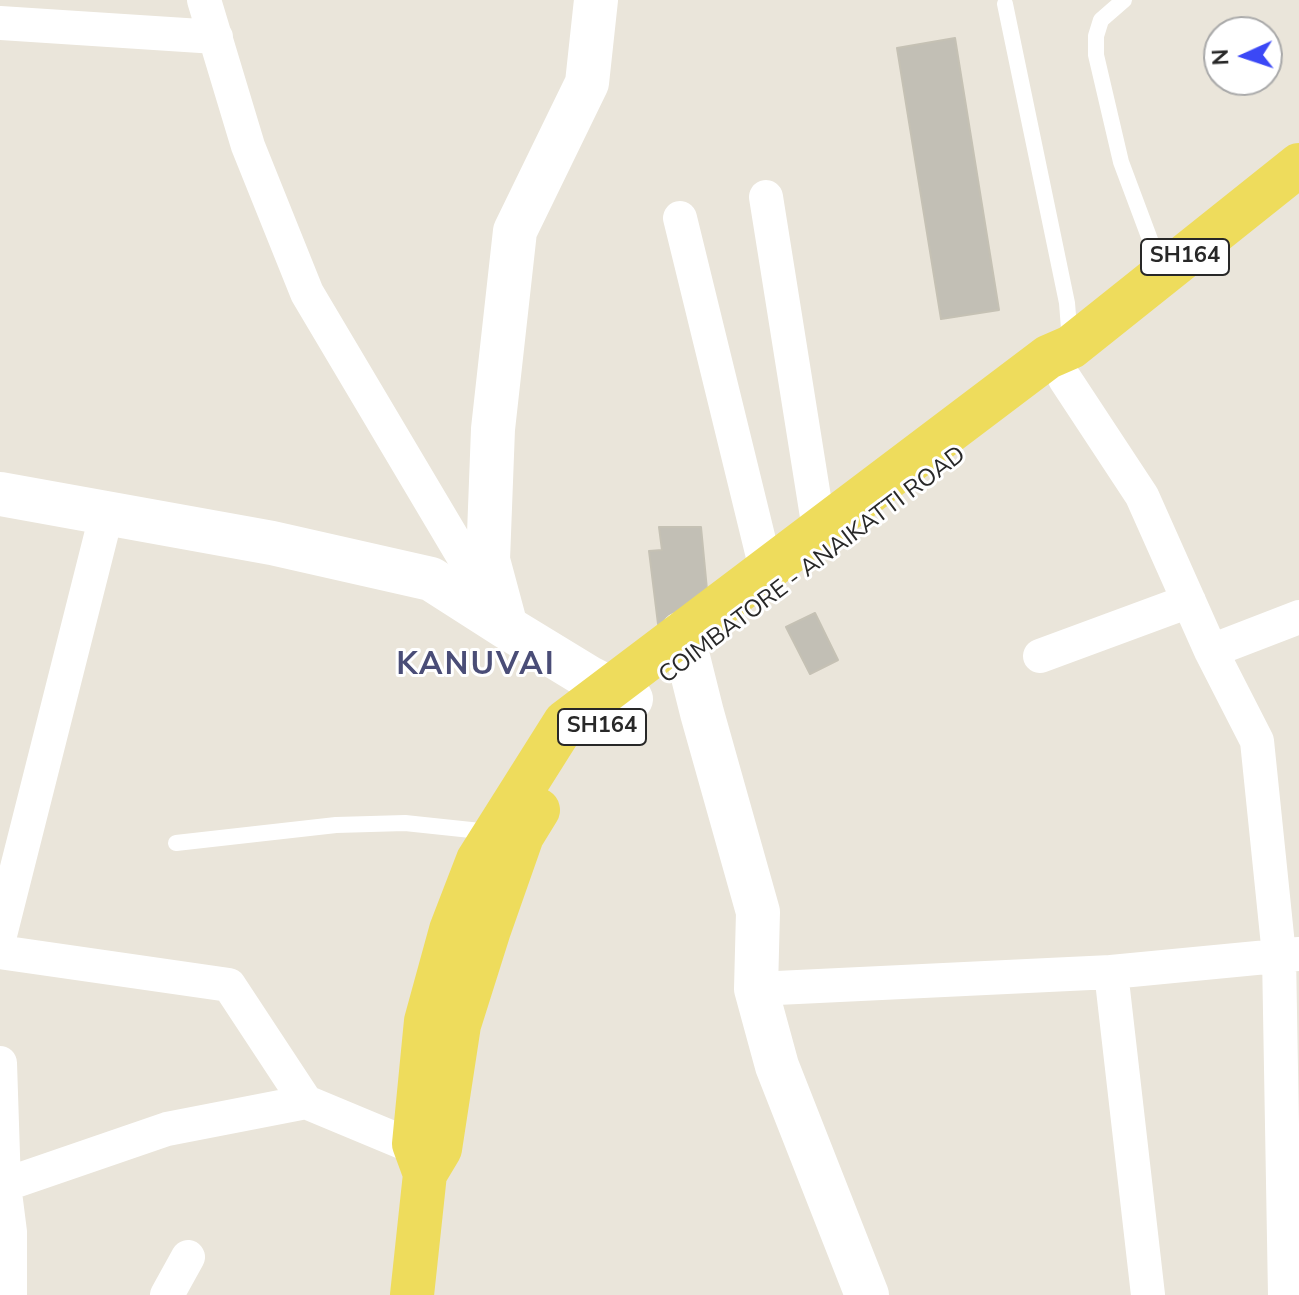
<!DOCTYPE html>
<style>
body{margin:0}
#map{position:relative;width:1299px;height:1295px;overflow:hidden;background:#eae5da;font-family:"Nunito Sans",sans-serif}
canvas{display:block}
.north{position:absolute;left:1203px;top:16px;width:80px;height:80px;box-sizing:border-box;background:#fff;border:2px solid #a9a9a9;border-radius:50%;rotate:267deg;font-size:22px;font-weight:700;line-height:32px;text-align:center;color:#282828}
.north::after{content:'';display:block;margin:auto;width:28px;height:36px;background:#3b48f6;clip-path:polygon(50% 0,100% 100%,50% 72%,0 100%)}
</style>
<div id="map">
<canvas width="1299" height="1295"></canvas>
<div class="north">N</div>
</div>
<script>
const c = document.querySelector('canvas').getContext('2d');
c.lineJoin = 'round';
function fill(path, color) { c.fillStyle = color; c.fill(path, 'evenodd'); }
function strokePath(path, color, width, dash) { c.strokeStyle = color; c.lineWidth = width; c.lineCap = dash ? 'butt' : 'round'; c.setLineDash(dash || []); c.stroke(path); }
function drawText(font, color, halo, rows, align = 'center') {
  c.font = font + ' "Nunito Sans",sans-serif'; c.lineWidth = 6; c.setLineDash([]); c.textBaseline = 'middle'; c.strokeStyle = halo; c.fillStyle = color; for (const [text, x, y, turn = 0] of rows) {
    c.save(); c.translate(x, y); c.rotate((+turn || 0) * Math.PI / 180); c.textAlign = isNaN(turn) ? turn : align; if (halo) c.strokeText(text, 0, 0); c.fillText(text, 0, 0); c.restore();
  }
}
const building = new Path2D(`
 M955,38L999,310L941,319L897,48Z
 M659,527H701L708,600L658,624L649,551L662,550Z
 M815,613L838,660L810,674L786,627Z`);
fill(building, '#c2bfb5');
strokePath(building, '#c5c1b4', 2);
strokePath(new Path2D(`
 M1124,0L1101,20L1096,36V55L1121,162L1161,269
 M1005,4L1067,303L1070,341
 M176,843L336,825L405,823L490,832`), '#fff', 16);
strokePath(new Path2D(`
 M204,0L248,146L307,293L491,603
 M0,23L216,37
 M766,197L819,529
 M680,218L766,569
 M1065,379L1142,496L1211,651L1257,741L1279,955L1285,1295
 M1211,651L1299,617
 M1040,656L1189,601
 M0,935L107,512
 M0,952L229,985L306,1102
 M1111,972L1148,1295
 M756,989L1111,972L1299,954
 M0,1063L4,1185
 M10,1295V1232L4,1185L167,1129L306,1102L402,1142L436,1148
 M167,1295L188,1257`), '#fff', 34);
strokePath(new Path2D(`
 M596,0L587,83L515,231L493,429L488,560L506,627L588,677L631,699
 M0,494L272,543L431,579L506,627
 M682,633L702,713L758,912L756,989L777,1066L867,1295`), '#fff', 44);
strokePath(new Path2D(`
 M425,1174L414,1144L426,1021L451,930L478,860L565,722L1048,357L1071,347L1299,165
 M412,1295L425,1174L440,1149L459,1025L489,930L522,836L538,810`), '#eedc5c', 44);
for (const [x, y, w] of [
 [1185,257,88],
 [602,727,88]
]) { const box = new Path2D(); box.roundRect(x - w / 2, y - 18, w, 36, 6); c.fillStyle = '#fff'; c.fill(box); strokePath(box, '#282828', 2); }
drawText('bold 22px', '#282828', null, [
 ["SH164",1185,257],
 ["SH164",602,727]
]);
drawText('24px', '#282828', '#fff', [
 ["COIMBATORE - ANAIKATTI ROAD",813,566,-37]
]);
c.letterSpacing = '2px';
drawText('bold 32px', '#4a4d77', '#fff', [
 ["KANUVAI",476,666]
]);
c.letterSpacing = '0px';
</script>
